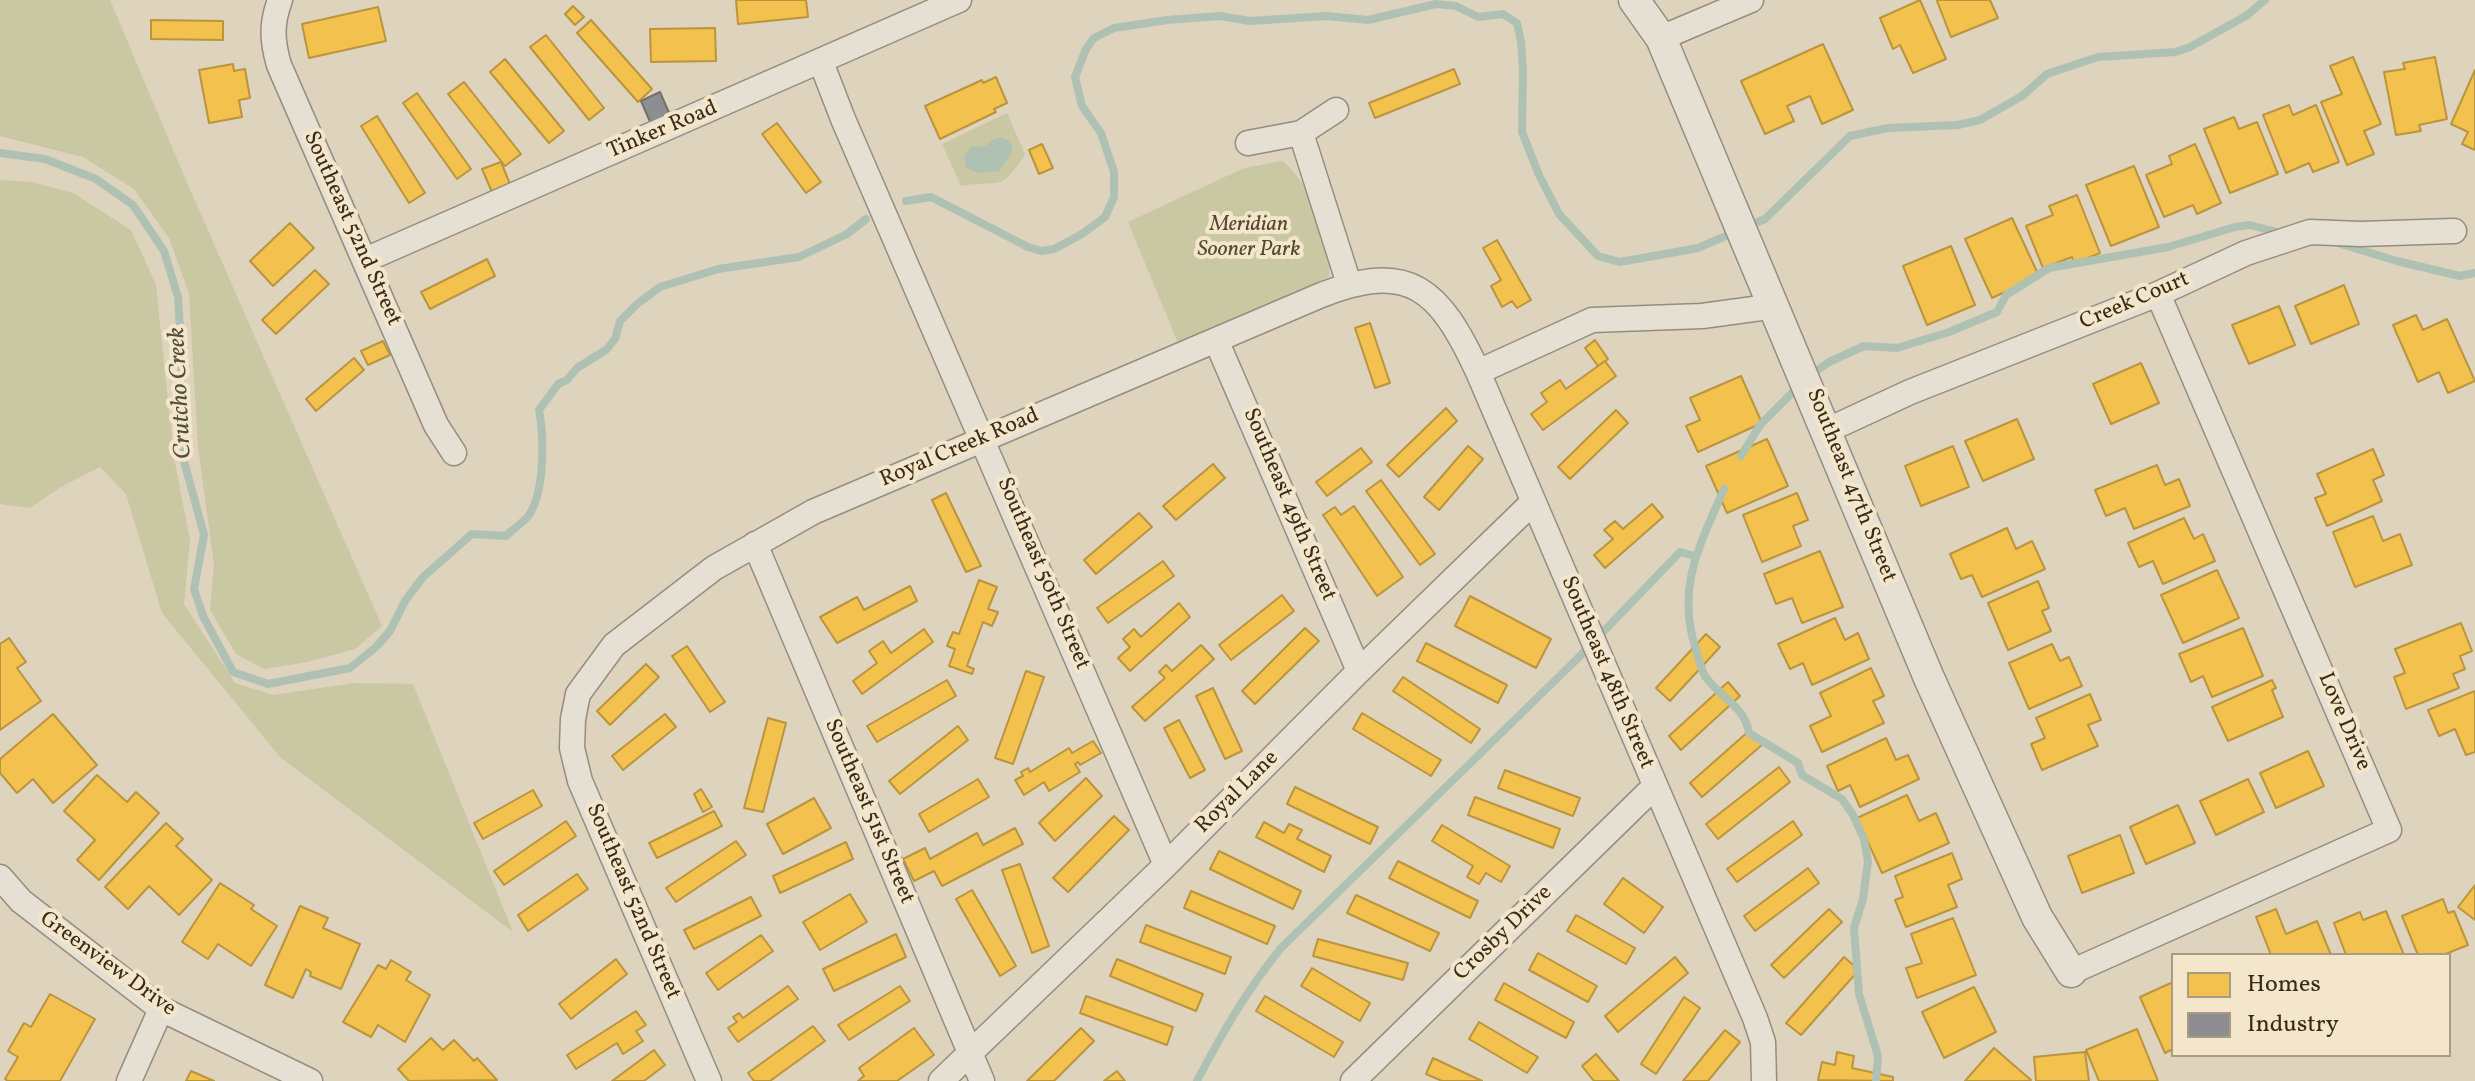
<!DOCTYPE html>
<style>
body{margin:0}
#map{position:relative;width:2475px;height:1081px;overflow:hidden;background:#ded3bd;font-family:Vollkorn,serif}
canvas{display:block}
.legend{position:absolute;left:2171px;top:953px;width:280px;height:104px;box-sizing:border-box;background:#f3e6cb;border:2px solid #a99b84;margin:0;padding:10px 14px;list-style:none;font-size:24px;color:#3b2b19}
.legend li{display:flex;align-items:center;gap:16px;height:40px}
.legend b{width:40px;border:2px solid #a99b84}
</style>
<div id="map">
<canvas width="2475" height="1081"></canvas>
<ul class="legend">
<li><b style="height:22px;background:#f2c14e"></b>Homes</li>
<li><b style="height:22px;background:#8d8d92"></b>Industry</li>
</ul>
</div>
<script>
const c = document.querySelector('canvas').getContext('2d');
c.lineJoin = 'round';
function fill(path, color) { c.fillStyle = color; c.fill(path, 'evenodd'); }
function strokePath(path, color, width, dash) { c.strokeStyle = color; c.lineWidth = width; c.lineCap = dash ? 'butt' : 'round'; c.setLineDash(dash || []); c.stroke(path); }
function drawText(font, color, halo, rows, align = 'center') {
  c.font = font + ' Vollkorn,serif'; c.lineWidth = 8; c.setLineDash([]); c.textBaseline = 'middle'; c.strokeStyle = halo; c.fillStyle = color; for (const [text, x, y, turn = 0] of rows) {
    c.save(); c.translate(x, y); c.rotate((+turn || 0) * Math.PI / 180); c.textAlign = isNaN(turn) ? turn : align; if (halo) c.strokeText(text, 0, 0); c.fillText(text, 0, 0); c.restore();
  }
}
fill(new Path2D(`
 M0,0H110L185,178L382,626L355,649L307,662L264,669L236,654L210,610L214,564L198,447L189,293L169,238L134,189L83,157L0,136Z
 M1007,113L1025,154C1000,194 1000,179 961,186L942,144Z
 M1282,161C1310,182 1334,242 1329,277L1178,343L1128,222L1244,168Z
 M0,180L32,182L73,193L131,230L156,285L174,458L190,540L184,604L235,683L273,695L354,683L413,684L513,932L280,757L162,613L126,494L100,467L59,488L30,508L0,504Z`), '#c9c8a2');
fill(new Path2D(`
 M1001,137L1011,142C1015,155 1005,161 999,171L979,173L966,168L964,157L970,147L985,146L992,140Z`), '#aec1b3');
const homes = new Path2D(`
 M736,0H806L808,17L738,24Z
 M1920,0L1946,59L1913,73L1900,45L1893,49L1880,18Z
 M1939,0H1990L1998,18L1951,37L1937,1Z
 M573,6L584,17L575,25L565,14Z
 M378,7L386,41L309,58L302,24Z
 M151,20L223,21V40L151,39Z
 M591,20L652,89L638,102L577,33Z
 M715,28L716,61L651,62L650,29Z
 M546,35L604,108L589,120L530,47Z
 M1823,44L1853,110L1822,124L1810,96L1787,106L1794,121L1765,134L1741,81Z
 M2353,57L2381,124L2364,131L2374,154L2347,165L2321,102L2342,94L2330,66Z
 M2435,57L2447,119L2419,125L2421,131L2396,135L2384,72L2405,69L2403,63Z
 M505,59L564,131L549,143L490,72Z
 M233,64L234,71L245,69L250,98L239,100L242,117L209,123L199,70Z
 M1454,69L1460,84L1375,118L1369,103Z
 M2475,70V150L2462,144L2468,132L2451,124Z
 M996,77L1007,103L994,109L996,112L940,139L925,106L982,80L983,83Z
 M464,82L521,154L505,166L448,94Z
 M417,93L471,169L457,179L403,103Z
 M2289,105L2293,115L2316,105L2339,162L2313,172L2309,163L2286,173L2263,115Z
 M377,116L425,193L409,203L361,126Z
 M2234,117L2239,129L2257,122L2278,174L2230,193L2204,129Z
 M777,123L821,182L806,193L762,134Z
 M1042,144L1053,168L1039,174L1029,150Z
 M2195,144L2221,203L2197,214L2193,205L2164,217L2146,175L2172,164L2169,156Z
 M501,162L510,184L492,192L482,169Z
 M2134,166L2159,227L2111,246L2086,185Z
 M2077,195L2100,253L2074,264L2072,257L2043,268L2026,226L2053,215L2049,206Z
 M2012,218L2039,276L1992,298L1965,239Z
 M290,223L314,248L273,286L250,261Z
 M1497,240L1531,300L1517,308L1512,301L1502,307L1491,286L1501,280L1483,248Z
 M1951,246L1975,305L1927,325L1903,266Z
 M487,259L495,276L430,309L421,292Z
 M315,270L329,284L276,334L262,320Z
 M2344,285L2359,324L2311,344L2295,306Z
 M2279,306L2295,345L2249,364L2232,325Z
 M2416,315L2423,330L2447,319L2475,381L2448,393L2439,372L2418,382L2393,325Z
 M1370,323L1390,383L1375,388L1355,328Z
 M1595,340L1608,359L1598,366L1585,348Z
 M383,341L390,355L368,365L361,351Z
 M354,358L364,370L316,411L306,399Z
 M1605,361L1616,376L1543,430L1531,414L1547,402L1541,393L1560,380L1566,389Z
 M2141,363L2159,403L2111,424L2093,384Z
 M1741,376L1762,423L1698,452L1686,426L1700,420L1690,398Z
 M1446,408L1457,421L1399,477L1387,465Z
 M1616,410L1628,423L1570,479L1558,467Z
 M2017,419L2034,459L1983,481L1965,441Z
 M1767,439L1788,486L1727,513L1706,466Z
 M1468,446L1483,459L1439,510L1424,497Z
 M1953,446L1969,487L1921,506L1905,466Z
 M1361,448L1372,462L1327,496L1316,482Z
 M2373,449L2384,475L2373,480L2382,501L2327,526L2315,498L2326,494L2317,474Z
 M1213,464L1225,478L1176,520L1163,506Z
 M2157,465L2165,485L2179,479L2190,506L2134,529L2125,508L2106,516L2095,490Z
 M1381,480L1435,554L1420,565L1366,491Z
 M946,493L981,566L966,572L932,500Z
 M1797,493L1808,520L1793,526L1801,546L1762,562L1743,515Z
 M1652,504L1663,517L1605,568L1594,555L1613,539L1604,530L1615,521L1623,529Z
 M1354,506L1403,577L1377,596L1323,515L1335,507L1341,515Z
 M1139,513L1152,527L1096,574L1084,560Z
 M2373,516L2383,541L2400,534L2412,565L2355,587L2333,532Z
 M2184,518L2194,539L2203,534L2215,561L2163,584L2153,561L2139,567L2128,543Z
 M2007,528L2016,549L2032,541L2045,569L1982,597L1972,575L1961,579L1950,554Z
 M1820,551L1843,607L1802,623L1792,598L1776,604L1764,574Z
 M1163,561L1174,576L1108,623L1097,608Z
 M2217,570L2239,618L2183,643L2161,595Z
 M979,580L997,587L988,609L998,612L992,626L983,622L967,666L974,669L972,674L949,666L955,649L947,646L953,632L959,634Z
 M2038,581L2049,608L2042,611L2051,631L2008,650L1988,603Z
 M910,586L917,601L837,643L820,617L857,597L864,610Z
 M1282,595L1294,611L1231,660L1219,645Z
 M1470,596L1551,639L1536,668L1455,626Z
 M1179,603L1190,617L1130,671L1118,658L1130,647L1123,639L1134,629L1141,637Z
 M1835,618L1845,640L1858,633L1869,659L1812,685L1803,663L1790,669L1778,644Z
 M2461,623L2472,651L2460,656L2465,669L2453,674L2459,688L2406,709L2394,677L2405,673L2395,649Z
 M1305,628L1319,641L1255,704L1242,691Z
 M2243,628L2263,676L2212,697L2203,676L2191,682L2179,654Z
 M924,629L933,642L862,694L853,681L877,663L869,651L883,641L891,653Z
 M1706,634L1720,647L1670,701L1656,688Z
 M9,638L26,662L17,668L41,701L0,730V644Z
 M1426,643L1507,685L1498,703L1417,661Z
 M2052,644L2060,661L2069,657L2082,686L2029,709L2009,663Z
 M1201,645L1214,659L1145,721L1132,707L1165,678L1159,672L1166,665L1172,671Z
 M687,646L725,702L710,712L672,656Z
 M646,664L659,677L610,725L597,711Z
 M1871,668L1884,696L1873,701L1884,723L1822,752L1810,726L1831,716L1820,693Z
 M1026,671L1044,677L1013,764L995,758Z
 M1403,677L1480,729L1471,743L1393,691Z
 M947,680L956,696L877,742L867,726Z
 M2272,680L2276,688L2272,690L2283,717L2228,741L2212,707Z
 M1728,682L1740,696L1681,750L1669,736Z
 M1213,688L1242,751L1225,759L1196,696Z
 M2475,691V752L2466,755L2455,729L2439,736L2428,710Z
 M2090,694L2101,720L2088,725L2098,746L2042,770L2031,744L2045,738L2036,718Z
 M1362,713L1441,760L1431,776L1353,729Z
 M53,714L97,765L53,803L33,779L17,793L0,773V759Z
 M665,714L676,727L623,770L612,756Z
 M768,718L786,723L763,812L744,808Z
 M1179,720L1205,770L1190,778L1164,728Z
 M958,726L968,740L900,794L889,781Z
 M1750,730L1763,744L1702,797L1690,783Z
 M1886,738L1896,760L1908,755L1919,779L1860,807L1850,785L1838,791L1827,766Z
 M1093,741L1101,753L1080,765L1078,762L1075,764L1080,772L1049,791L1044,782L1024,795L1015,780L1023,776L1021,772L1028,768L1030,772L1069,748L1072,753Z
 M2308,751L2324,786L2276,808L2260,773Z
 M1779,767L1790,782L1718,839L1706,824Z
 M1505,770L1580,798L1573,816L1498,788Z
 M97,775L127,802L136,792L159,813L99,880L77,860L95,840L64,811Z
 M1086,778L1102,796L1055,841L1039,823Z
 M978,779L989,797L929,832L919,814Z
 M2248,779L2264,812L2216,835L2200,801Z
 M1295,787L1378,827L1370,844L1287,804Z
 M701,789L712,807L703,812L694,794Z
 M533,790L542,806L483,839L474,823Z
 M1907,795L1919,821L1936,813L1949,843L1882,873L1857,818Z
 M1475,797L1560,829L1553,848L1468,815Z
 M814,798L831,828L783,854L767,824Z
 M2178,805L2195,843L2146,864L2130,827Z
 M714,811L722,826L657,858L649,843Z
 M1114,816L1129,830L1068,892L1053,878Z
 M566,821L576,836L504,885L494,871Z
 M1793,821L1802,835L1737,882L1727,869Z
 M1264,822L1284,833L1289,824L1302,830L1297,839L1331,856L1324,872L1256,837Z
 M166,823L183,839L176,846L212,880L179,915L149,886L128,909L105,887Z
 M1442,825L1510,866L1501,882L1486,873L1479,884L1467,877L1473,866L1432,841Z
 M1015,828L1023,844L942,886L934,871L914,881L903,859L925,848L930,859L977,833L983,845Z
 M2120,835L2134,873L2082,893L2068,856Z
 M736,841L746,855L676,902L666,888Z
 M846,842L853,859L780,893L773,876Z
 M1219,851L1301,891L1293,909L1210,869Z
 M1952,853L1962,879L1948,885L1957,907L1906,927L1895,900L1903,897L1895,876Z
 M1398,861L1478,901L1470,918L1389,878Z
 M1020,864L1049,946L1032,953L1002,870Z
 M1808,868L1819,883L1755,931L1744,916Z
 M577,874L588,889L528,931L518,915Z
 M1623,878L1663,907L1644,933L1604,904Z
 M220,883L254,905L251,909L277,926L251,966L218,944L208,959L182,942Z
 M2475,885V920L2458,907Z
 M972,890L1016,966L1000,976L956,899Z
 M1191,891L1275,926L1267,944L1184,908Z
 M850,894L867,922L820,950L803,922Z
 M1356,895L1439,933L1430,951L1347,913Z
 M751,897L761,916L694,949L684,930Z
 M2443,899L2448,913L2454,911L2468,945L2443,955H2418L2402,916Z
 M300,906L328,918L323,928L360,944L341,989L310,976L311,972L306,969L293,998L265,985Z
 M1829,909L1842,922L1784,978L1771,965Z
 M2276,909L2286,934L2317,921L2331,955H2271L2256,917Z
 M2386,911L2404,955H2346L2334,923L2360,912L2363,920Z
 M1576,915L1635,948L1626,964L1567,931Z
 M1953,918L1976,975L1917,998L1906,968L1922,963L1911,934Z
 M1146,925L1231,957L1225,974L1140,942Z
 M896,934L906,957L834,991L823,969Z
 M761,935L773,951L718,990L706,973Z
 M1318,939L1408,963L1403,980L1313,956Z
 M1538,953L1597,986L1588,1002L1529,970Z
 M1675,957L1688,973L1618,1032L1605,1016Z
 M1844,957L1859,970L1801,1035L1786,1023Z
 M616,959L627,974L571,1019L559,1004Z
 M1117,959L1203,994L1196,1011L1110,976Z
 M391,960L411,972L406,980L430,995L405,1042L378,1025L371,1037L343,1022L378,965L386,969Z
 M1312,968L1370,1003L1360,1021L1301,986Z
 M2173,982V1049L2165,1053L2140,997Z
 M1504,983L1574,1022L1566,1038L1495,1000Z
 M788,986L798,999L738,1042L728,1028L737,1022L733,1017L739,1013L743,1018Z
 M900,986L910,1001L849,1040L838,1025Z
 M1974,987L1996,1032L1944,1058L1922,1012Z
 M50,994L95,1019L60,1081H8L5,1079L18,1057L8,1051L24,1023L31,1027Z
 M1086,996L1173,1027L1167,1045L1080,1013Z
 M1265,996L1343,1042L1334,1057L1256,1011Z
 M1684,997L1700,1008L1656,1074L1641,1064Z
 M636,1011L646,1025L636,1031L643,1041L623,1054L617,1043L576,1069L567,1055Z
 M1479,1022L1538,1057L1527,1073L1469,1039Z
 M813,1026L825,1041L770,1081H754L748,1073Z
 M914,1028L934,1055L897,1081H858L864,1076L859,1068Z
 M1081,1028L1094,1041L1054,1081H1027Z
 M2137,1029L2158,1081H2099L2086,1050Z
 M1725,1030L1740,1042L1708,1081H1683Z
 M431,1038L443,1050L454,1040L474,1061L477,1058L497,1080L409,1081L398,1069Z
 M1994,1048L2031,1080L2030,1081H1965Z
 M654,1050L665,1065L644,1081H612Z
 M1837,1052L1854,1056L1852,1068L1893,1077V1081L1818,1080L1822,1062L1835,1065Z
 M2085,1052L2089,1081H2036L2034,1057Z
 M1596,1054L1619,1081H1594L1582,1066Z
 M1433,1058L1482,1081H1442L1426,1074Z
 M191,1071L214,1081H186Z
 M1117,1071L1125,1081H1104Z`);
fill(homes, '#f2c14e');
strokePath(homes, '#bb943e', 2);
const industry = new Path2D(`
 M660,92L670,115L651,124L641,101Z`);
fill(industry, '#8d8d92');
strokePath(industry, '#74706e', 2);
strokePath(new Path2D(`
 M0,153L45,159L96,179L133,205L164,251L178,297L182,358L181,433L184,461L204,535L194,589L203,616L233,672L268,684L350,668L376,647L390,631L405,601L423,577L472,534L506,536C513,529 524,522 529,515C545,492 544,436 539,410L558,384L567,380L577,368L606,350L615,339L620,321L637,304L660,287L718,269L799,257L847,234L866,219
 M906,201L931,197L1028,247L1041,251L1054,249L1082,234L1105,217L1114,197V172L1101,133L1082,106L1075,77L1086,49L1094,38L1114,28L1167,20L1220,16L1250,21L1327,16L1368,20L1436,4L1456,6L1478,17L1503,14L1517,23L1521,42L1523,70L1522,132L1539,175L1559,214L1598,256L1620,262L1698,248L1765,219L1850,136L1888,128L1958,125L1980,120L2022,96L2047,74L2098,57L2175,52L2190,47L2246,16L2265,0
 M2341,244L2397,261L2460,276L2475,273
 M1808,377L1829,362L1864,346L1897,348L1949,332L1997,312L2006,295L2049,268L2168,247L2235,227L2250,225L2284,234
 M1741,456L1760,425L1798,387
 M1724,489C1699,547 1675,589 1697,653C1699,660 1701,669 1705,676C1719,697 1745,706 1749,733L1798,763L1802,775L1842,799L1853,815L1864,839L1868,861L1863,899L1854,928L1855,941L1859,994L1878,1056L1876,1081
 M1197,1081C1222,1033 1247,990 1281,948L1577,659L1680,552L1695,556`), '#aec1b3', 8);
const minor = new Path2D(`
 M280,0C271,24 272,41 279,65L436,425L454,453
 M1661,38L1751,0
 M821,62L843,119L1166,865
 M1301,133L1349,284
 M1248,143L1301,133L1336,110
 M365,260L959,0
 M1216,340L1359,671
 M1478,372L1592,320L1702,316L1776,306
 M1828,430L1910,392L2158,294L2246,253L2310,232L2360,234L2454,231
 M755,544L982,1081
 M0,877L21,901L161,1009L310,1081
 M2071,972L2389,830L2158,294
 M129,1081L161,1009
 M709,1081L580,781L572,748L573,719L578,694L614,645L714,568L813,512L1319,296C1410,259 1440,290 1478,372L1755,1018L1763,1042L1764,1081
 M941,1081L1166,865L1359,671L1533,502
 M1353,1081L1654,787`);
const tertiary = new Path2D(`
 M1634,0L1661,38L1929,678L2037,917L2071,972`);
strokePath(minor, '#958d7e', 27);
strokePath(tertiary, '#958d7e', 33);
strokePath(minor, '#e5dfd4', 24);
strokePath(tertiary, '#e5dfd4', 30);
drawText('22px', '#3b2b19', '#f3e6cb', [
 ["Tinker Road",663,131,-23],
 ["Southeast 52nd Street",351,229,66],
 ["Creek Court",2135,302,-23],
 ["Royal Creek Road",960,449,-23],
 ["Southeast 47th Street",1850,486,68],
 ["Southeast 49th Street",1288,505,67],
 ["Southeast 50th Street",1042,574,67],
 ["Southeast 48th Street",1606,673,67],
 ["Love Drive",2343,722,67],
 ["Royal Lane",1238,793,-45],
 ["Southeast 51st Street",868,812,67],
 ["Southeast 52nd Street",632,902,67],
 ["Crosby Drive",1504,934,-44],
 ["Greenview Drive",107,965,36]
]);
drawText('italic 22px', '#544930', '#f3e6cb', [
 ["Meridian",1249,226],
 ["Sooner Park",1249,251]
]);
drawText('italic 24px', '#524e3e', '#f3e6cb', [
 ["Crutcho Creek",182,393,-93]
]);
</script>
